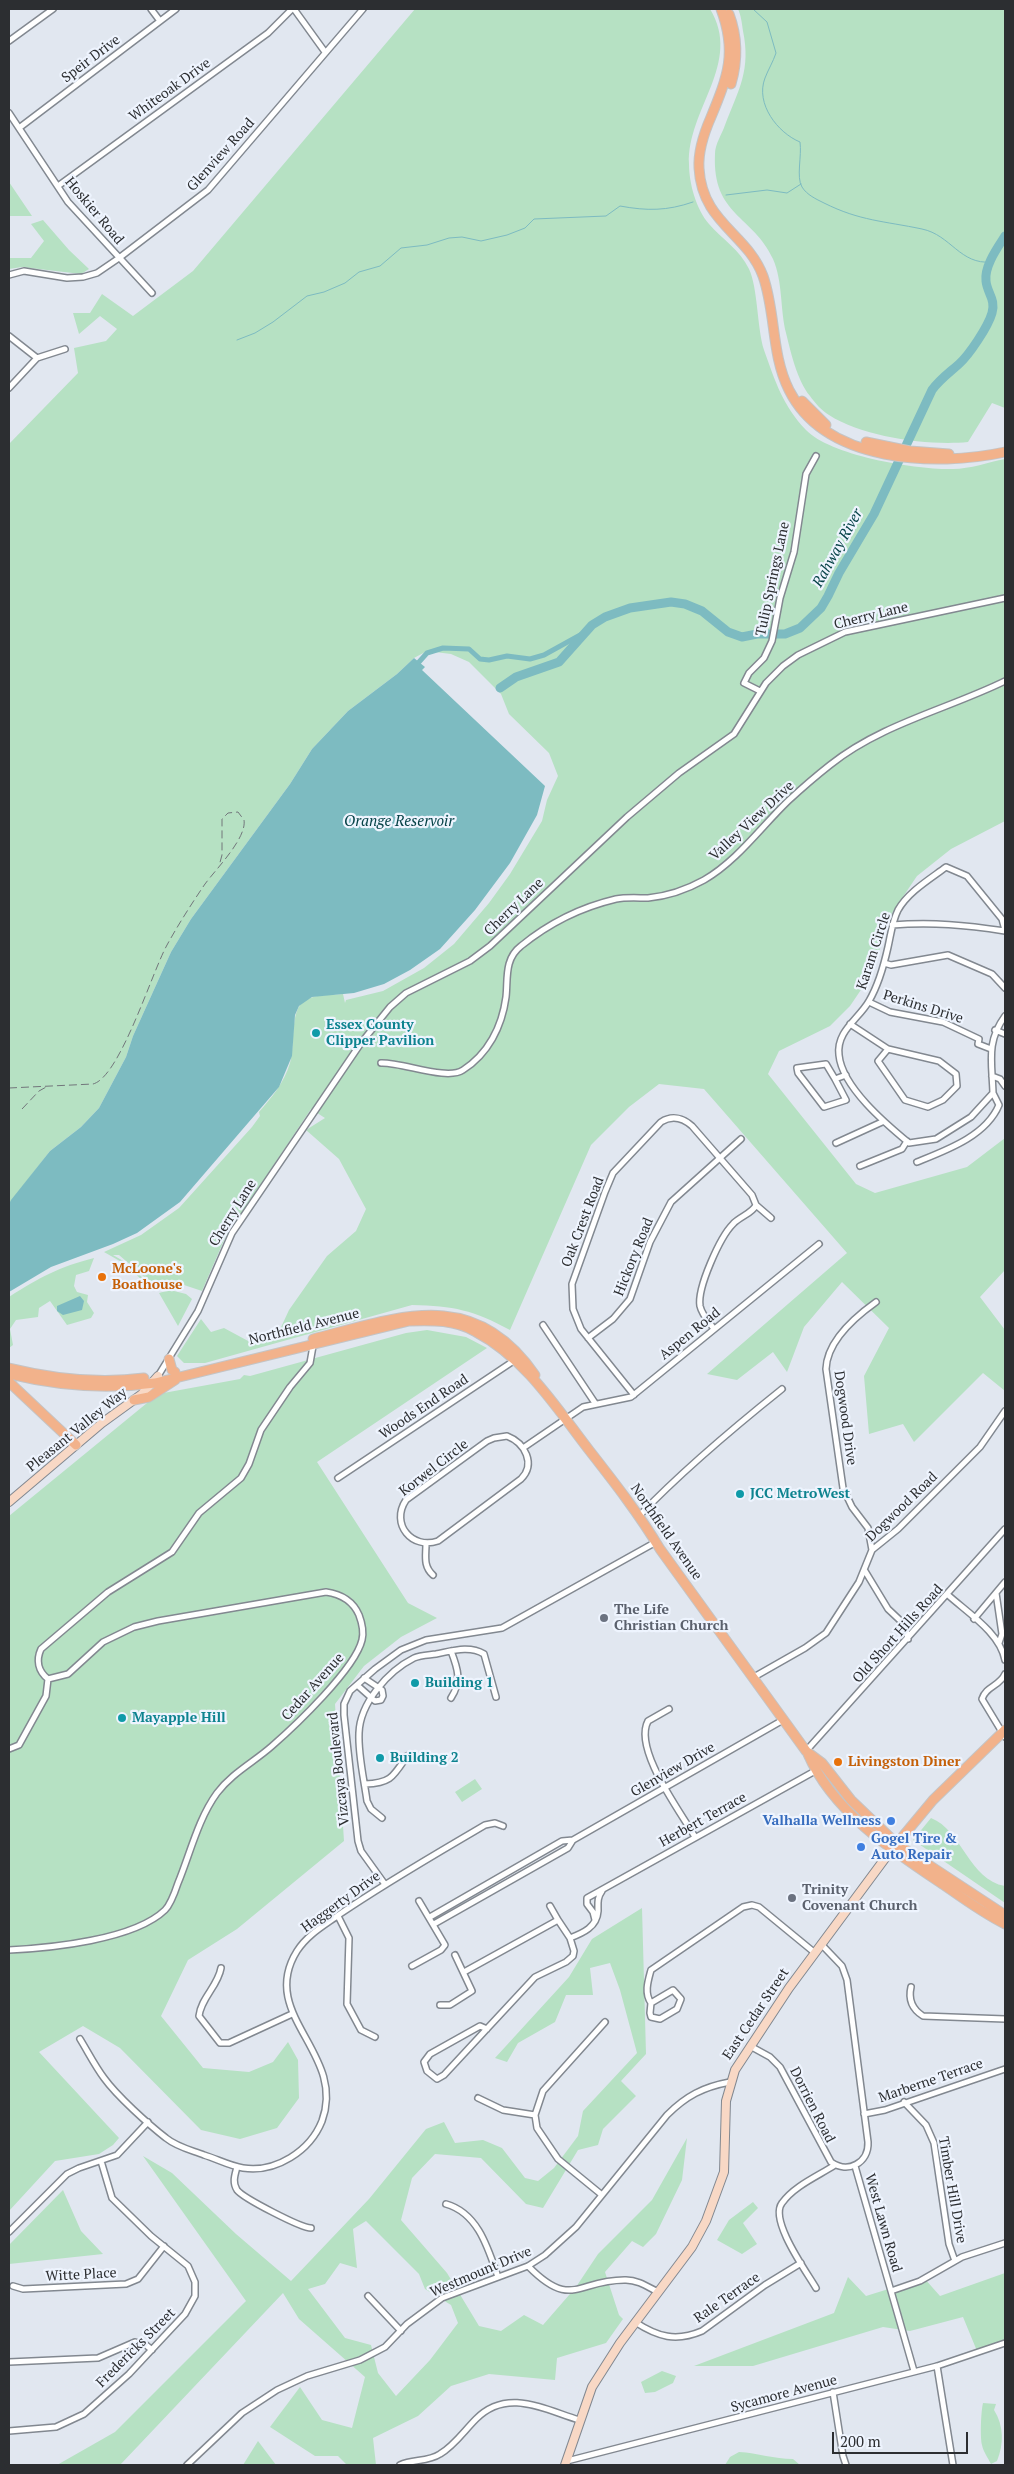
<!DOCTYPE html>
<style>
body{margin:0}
#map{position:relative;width:1014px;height:2474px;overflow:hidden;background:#e1e7f0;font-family:"PT Serif",serif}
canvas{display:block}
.frame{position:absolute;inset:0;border:10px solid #2c2e31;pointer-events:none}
.scale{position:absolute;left:832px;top:2432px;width:136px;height:22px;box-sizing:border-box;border:2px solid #2c2e31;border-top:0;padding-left:6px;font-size:15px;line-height:18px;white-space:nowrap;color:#2c2e31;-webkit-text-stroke:4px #eef4fe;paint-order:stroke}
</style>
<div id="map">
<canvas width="1014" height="2474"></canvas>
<div class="frame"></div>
<div class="scale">200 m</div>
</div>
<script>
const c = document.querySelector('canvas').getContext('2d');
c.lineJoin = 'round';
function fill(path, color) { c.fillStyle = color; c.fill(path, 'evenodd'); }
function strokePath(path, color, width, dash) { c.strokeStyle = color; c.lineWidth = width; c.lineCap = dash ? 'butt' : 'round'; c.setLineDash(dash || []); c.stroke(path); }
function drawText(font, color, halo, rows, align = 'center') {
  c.font = font + ' "PT Serif",serif'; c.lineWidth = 4.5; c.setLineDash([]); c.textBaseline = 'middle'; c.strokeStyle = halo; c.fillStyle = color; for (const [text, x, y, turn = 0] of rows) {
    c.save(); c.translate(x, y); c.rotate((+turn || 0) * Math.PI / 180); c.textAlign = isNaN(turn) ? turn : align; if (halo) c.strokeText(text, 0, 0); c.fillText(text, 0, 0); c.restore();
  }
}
fill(new Path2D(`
 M415,9H710C743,63 687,109 689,164C689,183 696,209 709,224C722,239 740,250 749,269C758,288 757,328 764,350C775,381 783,406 806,430C831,456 917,470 953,469C970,469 989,462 1005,459V821L951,849L917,876L892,913L871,975L850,1006L830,1026L779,1051L768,1074L856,1184L875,1193L967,1167L1005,1138V1270L980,1297L1005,1330V1391L983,1373L914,1442L903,1424L869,1434L864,1376L889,1328L842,1282L804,1327L787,1372L773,1352L737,1380L707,1374L847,1253L704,1089L659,1084L629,1107L591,1145L510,1330C473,1310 454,1306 412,1305L205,1363H184L177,1356L201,1319L211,1332L224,1328L250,1342L277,1336L289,1310L327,1256L356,1231L366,1209L339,1159L306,1130L325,1118L311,1109L225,1238L202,1291L181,1284L155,1286L119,1255H113L125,1262L144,1279V1282L125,1264L104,1252L141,1235L179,1208L252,1127L260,1116L259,1112C272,1097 284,1083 290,1063C295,1047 290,1014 302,1003C312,993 330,996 343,994L345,1003L346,1000L383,991L424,968L454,944L489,903L510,874L542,821L547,800L558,776L549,753L509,714L501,694L469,662L451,654L427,651L414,658L397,674L348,711L312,749L290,784L191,919L171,952L133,1036L126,1057L99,1108L81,1127L50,1151L9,1204V444L78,373L74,348L106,341L117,329L100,316L79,334L73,313H90L102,294L133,316L193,271Z
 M738,9H1005V408L992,403L968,442C928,446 863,437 829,415C822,411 815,403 810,396C797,380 791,353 786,333C780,309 783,282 773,259C753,215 712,216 715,154C715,144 722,134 725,125C739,89 751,70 743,31C742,24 741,15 738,9Z
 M9,182L32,216H9Z
 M43,220L69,250L89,269L81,274L22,267L9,269V258H31L44,241L31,224Z
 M94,1258L89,1271L76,1275L74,1286L77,1292L88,1295L87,1302L94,1313L91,1318L67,1325L50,1301L39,1308L38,1317L16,1320L10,1329L13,1345L9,1348V1297C40,1277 59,1267 94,1258Z
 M170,1290L186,1294L192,1299L178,1326L159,1293Z
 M427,1330L466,1337L487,1348L317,1462L408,1603L437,1618L401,1637L364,1666L335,1704L344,1841L237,1929L188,1960L161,2016L203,2068L249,2072L273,2062L288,2042L298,2060L299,2098L277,2128L240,2139L201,2130L120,2048L83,2026L39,2052L119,2138L113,2145L99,2154L55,2161L9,2211V1516L158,1394L240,1379L244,1375L250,1376L406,1333Z
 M475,1779L482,1789L462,1802L455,1792Z
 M931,1818C962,1830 969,1880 1005,1886V1903L913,1840Z
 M642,1908L646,2054L621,2081L636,2096L603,2129L598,2145L578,2150L543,2208L526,2204L481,2158L435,2154L412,2178L401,2220L447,2273L479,2326L501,2331L524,2315L543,2325L576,2287L598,2254L652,2200L687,2138L682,2180L656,2234L643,2247L632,2241L605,2272L619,2315L623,2319L606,2343L557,2358L555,2380L489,2374L451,2386L418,2416L373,2438L376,2465H347L338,2456H315L270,2427L300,2387L322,2420L352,2428L365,2377L299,2319L283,2293L120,2465H57L115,2432L246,2301L143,2156L172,2173L236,2234L291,2281L369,2199L426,2129L444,2122L455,2143L483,2140L502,2148L525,2178L538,2181L554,2168L578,2136L583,2111L637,2053L620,1990L610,1963L590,1968L593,1995H566L555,2022L518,2043L507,2062L495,2058L569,1977L592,1939ZM366,2221L419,2274L425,2289L451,2305L458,2323L430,2360L396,2396L378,2373L371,2345L345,2338L308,2289L325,2284L340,2263L357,2268L353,2229Z
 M63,2190L81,2231L103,2254L9,2264V2245Z
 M753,2202L758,2208L743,2223L757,2244L742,2254L717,2240L729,2220Z
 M1005,2273V2339L977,2351L963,2317L910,2331L883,2327L753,2366H694L834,2313L848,2277L866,2296L924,2278L940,2296Z
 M662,2371L676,2376L673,2383L655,2392L645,2393L641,2382Z
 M983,2403L996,2404L994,2410C1004,2426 1004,2444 997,2461L991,2464C988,2458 983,2451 982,2445C980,2437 981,2411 983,2403Z
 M258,2441L276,2465H243Z
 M739,2452C758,2453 774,2459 793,2459L800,2465H725L730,2457Z`), '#b6e1c3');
fill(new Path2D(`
 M414,658L425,667L422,670L545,786L537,815L510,863L475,910L440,949L410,970L384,984L354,993L312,997L299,1006L295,1015L292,1056L279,1087L180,1202L137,1233L113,1244L51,1267L9,1292V1204L11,1200L50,1151L81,1127L99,1108L126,1057L133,1036L171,952L191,919L290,784L312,749L348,711L397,674Z
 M80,1296L84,1301L82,1310L63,1315L57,1311V1306Z`), '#7dbbc1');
strokePath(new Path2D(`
 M753,9L767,22L776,53C773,62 768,70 765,78C755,104 778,133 800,142C802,156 796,177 802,187C807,195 816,199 824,203C860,221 884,221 922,229C951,235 960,265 991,262
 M726,195L767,190L787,193L801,184
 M237,340L255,333L273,322L307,296L324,292L345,283L359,272L380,266L401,248L427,245L449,238L462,237L481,241L507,235L525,228L534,219L606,216L620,206C647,211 667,211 693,202`), '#7dbbc1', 1);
strokePath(new Path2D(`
 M419,662L427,653L443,648L469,649L480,659L489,660L507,656L530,659L544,655L582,634`), '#7dbbc1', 5);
strokePath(new Path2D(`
 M500,688L516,677L559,662L592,625L605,617L630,608L671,602L685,604L702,611L728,632L742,637L757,634H785L800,628L821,608L828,596L839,573L874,514L932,390C940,379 949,373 959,364C969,355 988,327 992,313C996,299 987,293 986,281C984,266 998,247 1005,236`), '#7dbbc1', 9);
const minor = new Path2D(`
 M151,9L160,21
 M294,9L325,52
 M9,41L53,9
 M9,113L68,202L152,293
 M19,128L176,9
 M58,186L268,33L292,9
 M9,275L24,271L67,278L83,277L97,273L119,258L208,190L363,9
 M9,336L37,358
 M9,388L37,358L65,349
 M760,691L744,683L749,673L764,658L772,641L780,598L794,552L806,474L816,456
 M892,925C933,922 965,925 1005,931
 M1005,930L1002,919L967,876L946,867C930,879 908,892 898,910C892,922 891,934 888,947C884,965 879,984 869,1001C859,1019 836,1031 839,1055C842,1087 886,1124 909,1143L936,1139L971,1117L993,1093C992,1062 986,1042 1005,1016
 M884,963L891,965L948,955L992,974L1005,988
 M869,1002L890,1012L943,1022L979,1039L978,1044L991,1049
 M850,1024L888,1049L939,1061L956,1074L957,1086L943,1100L928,1107L905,1100L878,1061L888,1049
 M995,1030L1005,1034
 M381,1063C402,1062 447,1081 463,1070C488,1054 502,1027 506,997C508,979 504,959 521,946C548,924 582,907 616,899C626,897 638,898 648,898C668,896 686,890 704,880C737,861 761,827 788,801C801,789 816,776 830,765C881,724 948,709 1005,681
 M992,1076L1000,1079L1005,1086
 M835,1079L846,1100L824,1107L798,1073L797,1068L826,1064L835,1079L846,1075
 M836,1143L882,1122
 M917,1162C947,1150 986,1136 999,1105L993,1093
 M860,1166L902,1149L907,1141
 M543,1325L595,1403
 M714,1329C709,1322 702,1315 700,1306C697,1288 720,1237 733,1224C739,1217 753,1213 756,1205
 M588,1338L613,1319L630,1299L650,1242L671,1202L741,1139
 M158,1376L198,1311L232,1233L361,1043L390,1007L406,993L470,961L490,946L627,817L679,773L734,734L766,683L783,666L798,655L845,632L1005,598
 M634,1395L581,1329L573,1309L572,1284L605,1192L613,1173L661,1122C672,1115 683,1118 692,1126L752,1195L756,1205L771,1218
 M507,1436C525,1443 536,1464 521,1479L438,1541C412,1550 390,1524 406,1500L487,1441L494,1438Z
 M523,1448L583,1407L631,1397L819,1244
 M338,1478L515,1360
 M639,1516C683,1470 732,1429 782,1389
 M426,1544C426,1556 423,1566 433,1575
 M872,1550L868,1528L852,1507L843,1488L826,1369C827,1341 855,1317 876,1302
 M865,1571L888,1609L905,1625L908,1639
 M996,1593L1002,1634L999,1643
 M948,1595C968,1613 1000,1633 1005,1660
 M974,1619L1005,1582
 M1005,1674C1000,1686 986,1686 982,1699L1005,1737
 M754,1677L805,1648L826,1633L859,1582L872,1550L898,1529L980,1447L1005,1411
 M357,1685L375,1701L381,1700L383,1696L382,1690L364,1678
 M451,1698C462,1681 458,1669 451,1651
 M669,1709L648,1721C633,1749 680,1811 695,1837
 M9,1749L19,1745L46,1696L48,1679C38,1671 36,1660 41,1649L108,1592L172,1552L199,1513L241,1478L249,1464L261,1430L290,1387L310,1363L313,1346
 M806,1751L1005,1529
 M365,1784C391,1783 393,1777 407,1756
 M382,1818L371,1809L367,1801C364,1779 358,1755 359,1733C360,1703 388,1671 414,1658C420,1655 429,1655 436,1654C452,1651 469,1645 484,1654L496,1697
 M384,1883L361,1851L358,1841L344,1715V1704L350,1691L375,1669L401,1650L426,1640L502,1628L656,1542
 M550,1906L558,1920
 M338,1916L349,1938L347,2004L361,2030L375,2037
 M430,1917L562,1841L573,1840
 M595,1920L593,1912L587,1904V1898L815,1771
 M434,1924L568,1848L573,1840L783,1720
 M9,1950C50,1948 134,1940 165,1910C171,1904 175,1892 178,1883C190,1854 198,1819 217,1793C232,1773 254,1762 272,1746C295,1726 355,1669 362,1640C364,1632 362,1623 359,1615C353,1601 340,1594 326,1592L158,1621L134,1627L103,1642L68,1674L48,1679
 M412,1966L441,1950L445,1945L419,1901
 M221,1968C218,1986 201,1998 199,2016L220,2043H229L292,2014
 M464,1972L558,1920L570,1938C583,1933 597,1927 598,1911C598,1903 597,1898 602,1891
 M911,1987C908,2000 912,2009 923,2016L1005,2019
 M651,2003L673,1990L681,1999L677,2009L660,2019L651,2017L650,2013L651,2003C644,1993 648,1981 651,1970L743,1907L752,1905L759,1907L815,1953
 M440,2005H450L472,1991L455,1955
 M487,2029L480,2026L430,2054L424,2062L427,2071L437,2079L444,2075L535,1977L566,1962L573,1956L574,1951L570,1938
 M80,2039C88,2052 95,2066 104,2078C117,2096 148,2124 166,2138C177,2147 191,2150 204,2155C217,2159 230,2166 243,2168C276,2173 310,2151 322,2121C347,2053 257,2015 297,1951C308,1934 325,1925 340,1914C387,1882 436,1854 485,1825L495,1823L503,1826
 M750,2046L770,2057L780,2067L831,2162C848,2174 869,2163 868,2142L847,1980L842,1966L821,1944
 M478,2098L503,2110L535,2115
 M904,2102L926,2125L934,2143L949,2244L955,2261
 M864,2114L885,2110L1005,2069
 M855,2166L914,2371
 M237,2167C235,2175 232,2182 237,2190C243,2198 301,2228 311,2228
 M602,2195L558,2159L537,2128L535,2115L543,2091L605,2022
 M446,2204C478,2213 488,2248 498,2277
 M9,2232L67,2174L79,2168L117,2155L148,2122
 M528,2266C572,2311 578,2279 626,2280C638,2280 648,2287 658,2292
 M13,2286L23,2289L126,2284L138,2279L164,2246
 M816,2288C806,2271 769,2220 782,2203C794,2186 818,2176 835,2165
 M891,2291L920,2281L962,2257L1005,2243
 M368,2296L401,2331
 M635,2322C658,2337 676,2342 702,2331L765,2285L801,2263
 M9,2362L98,2358L135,2342L146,2345L152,2350
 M937,2366L953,2465
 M833,2392L843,2456L846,2465
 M9,2431L56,2427L84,2414L129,2374L185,2314L195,2296V2282L188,2266L151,2236L112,2198L101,2161
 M567,2461L937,2366L1005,2343
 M187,2465L242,2413L277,2390L307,2376L360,2360L385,2347L407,2324L442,2298L528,2266L545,2255L576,2227L667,2115C686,2096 703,2087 730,2082
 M400,2465C413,2459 428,2462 440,2454C454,2446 464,2431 476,2419C507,2388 543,2409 579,2420`);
const secondary = new Path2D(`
 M9,1502L102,1423L142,1394L158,1376
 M565,2465L592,2387L620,2343L692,2247L706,2221L724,2172L726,2101L735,2070L789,1988L892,1849`);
const primary = new Path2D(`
 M721,9C737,52 728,76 711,117C704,133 698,150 699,168C702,223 747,233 763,276C776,313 771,354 789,390C825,463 936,467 1005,452
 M729,14C738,38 738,60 731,84
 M802,401L826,425
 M866,442L910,451L949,454
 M313,1339C399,1317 474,1286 535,1375
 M169,1359L172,1370L175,1372
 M9,1368C54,1379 98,1384 144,1378
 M9,1374C58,1386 104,1390 155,1383L409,1321C432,1320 456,1320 476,1332C524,1357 556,1407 589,1450C614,1482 639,1514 660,1549L806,1751L822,1763L851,1800L897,1844L1005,1915
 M9,1382L76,1445
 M134,1400L149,1397L175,1380
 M808,1754C833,1812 893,1851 944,1885C964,1899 983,1913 1005,1924
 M894,1847L933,1800L1005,1730`);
strokePath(minor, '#828890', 8);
strokePath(secondary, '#828890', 10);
strokePath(primary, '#c4c4c5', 11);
strokePath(minor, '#fff', 5);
strokePath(secondary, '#f8d8c5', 8);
strokePath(primary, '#f2b28b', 9);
strokePath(new Path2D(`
 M9,1088L93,1084C120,1077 152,972 167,945C178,925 192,903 205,884C216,869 247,838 244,820L238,812L228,813L222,819V855L219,866
 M22,1109L39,1091L48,1086`), '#72767b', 1, [8, 4]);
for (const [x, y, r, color] of [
 [316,1033,5,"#0f9aa8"],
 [102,1277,5,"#e8710a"],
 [740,1494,5,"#0f9aa8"],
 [604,1618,5,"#6b7280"],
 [415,1683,5,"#0f9aa8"],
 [122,1718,5,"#0f9aa8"],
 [380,1758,5,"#0f9aa8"],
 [838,1762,5,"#e8710a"],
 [891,1821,5,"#3f7fe0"],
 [861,1847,5,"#3f7fe0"],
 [792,1898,5,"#6b7280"]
]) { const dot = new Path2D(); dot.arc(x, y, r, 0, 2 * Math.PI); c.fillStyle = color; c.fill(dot); strokePath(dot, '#eef4fe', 2); }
drawText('14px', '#2c2e31', '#eef4fe', [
 ["Speir Drive",91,59,-37],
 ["Whiteoak Drive",170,90,-36],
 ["Glenview Road",221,155,-48],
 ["Hoskier Road",94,211,50],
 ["Tulip Springs Lane",773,579,-78],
 ["Cherry Lane",871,616,-14],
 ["Valley View Drive",752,821,-43],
 ["Cherry Lane",514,907,-44],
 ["Karam Circle",874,951,-72],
 ["Perkins Drive",923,1007,17],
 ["Cherry Lane",233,1213,-58],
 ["Oak Crest Road",583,1222,-69],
 ["Hickory Road",634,1257,-68],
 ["Northfield Avenue",304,1327,-14],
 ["Aspen Road",690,1334,-39],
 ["Woods End Road",424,1407,-34],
 ["Dogwood Drive",845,1418,82],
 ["Pleasant Valley Way",77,1430,-39],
 ["Korwel Circle",434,1468,-38],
 ["Dogwood Road",902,1507,-44],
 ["Northfield Avenue",666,1532,55],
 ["Old Short Hills Road",898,1634,-48],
 ["Cedar Avenue",313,1687,-48],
 ["Vizcaya Boulevard",339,1769,-96],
 ["Glenview Drive",673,1770,-30],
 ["Herbert Terrace",703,1820,-29],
 ["Haggerty Drive",341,1902,-36],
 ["East Cedar Street",756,2014,-56],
 ["Marberne Terrace",931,2081,-19],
 ["Dorrien Road",812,2105,63],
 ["Timber Hill Drive",952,2190,80],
 ["West Lawn Road",883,2223,74],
 ["Westmount Drive",481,2272,-23],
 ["Witte Place",81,2275,-3],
 ["Rale Terrace",727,2298,-35],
 ["Fredericks Street",136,2348,-45],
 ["Sycamore Avenue",784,2394,-15]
]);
drawText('bold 14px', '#0d838f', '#eef4fe', [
 ["Essex County",326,1025],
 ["Clipper Pavilion",326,1041],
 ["JCC MetroWest",750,1494],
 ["Building 1",425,1683],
 ["Mayapple Hill",132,1718],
 ["Building 2",390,1758]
], 'left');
drawText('bold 14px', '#c56008', '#eef4fe', [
 ["McLoone's",112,1269],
 ["Boathouse",112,1285],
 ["Livingston Diner",848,1762]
], 'left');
drawText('bold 14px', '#5b616d', '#eef4fe', [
 ["The Life",614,1610],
 ["Christian Church",614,1626],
 ["Trinity",802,1890],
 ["Covenant Church",802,1906]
], 'left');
drawText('bold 14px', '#366cbe', '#eef4fe', [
 ["Valhalla Wellness",881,1821],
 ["Gogel Tire &",871,1839,"left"],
 ["Auto Repair",871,1855,"left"]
], 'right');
drawText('italic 15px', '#074348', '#eef4fe', [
 ["Rahway River",838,548,-61],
 ["Orange Reservoir",399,822]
]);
</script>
